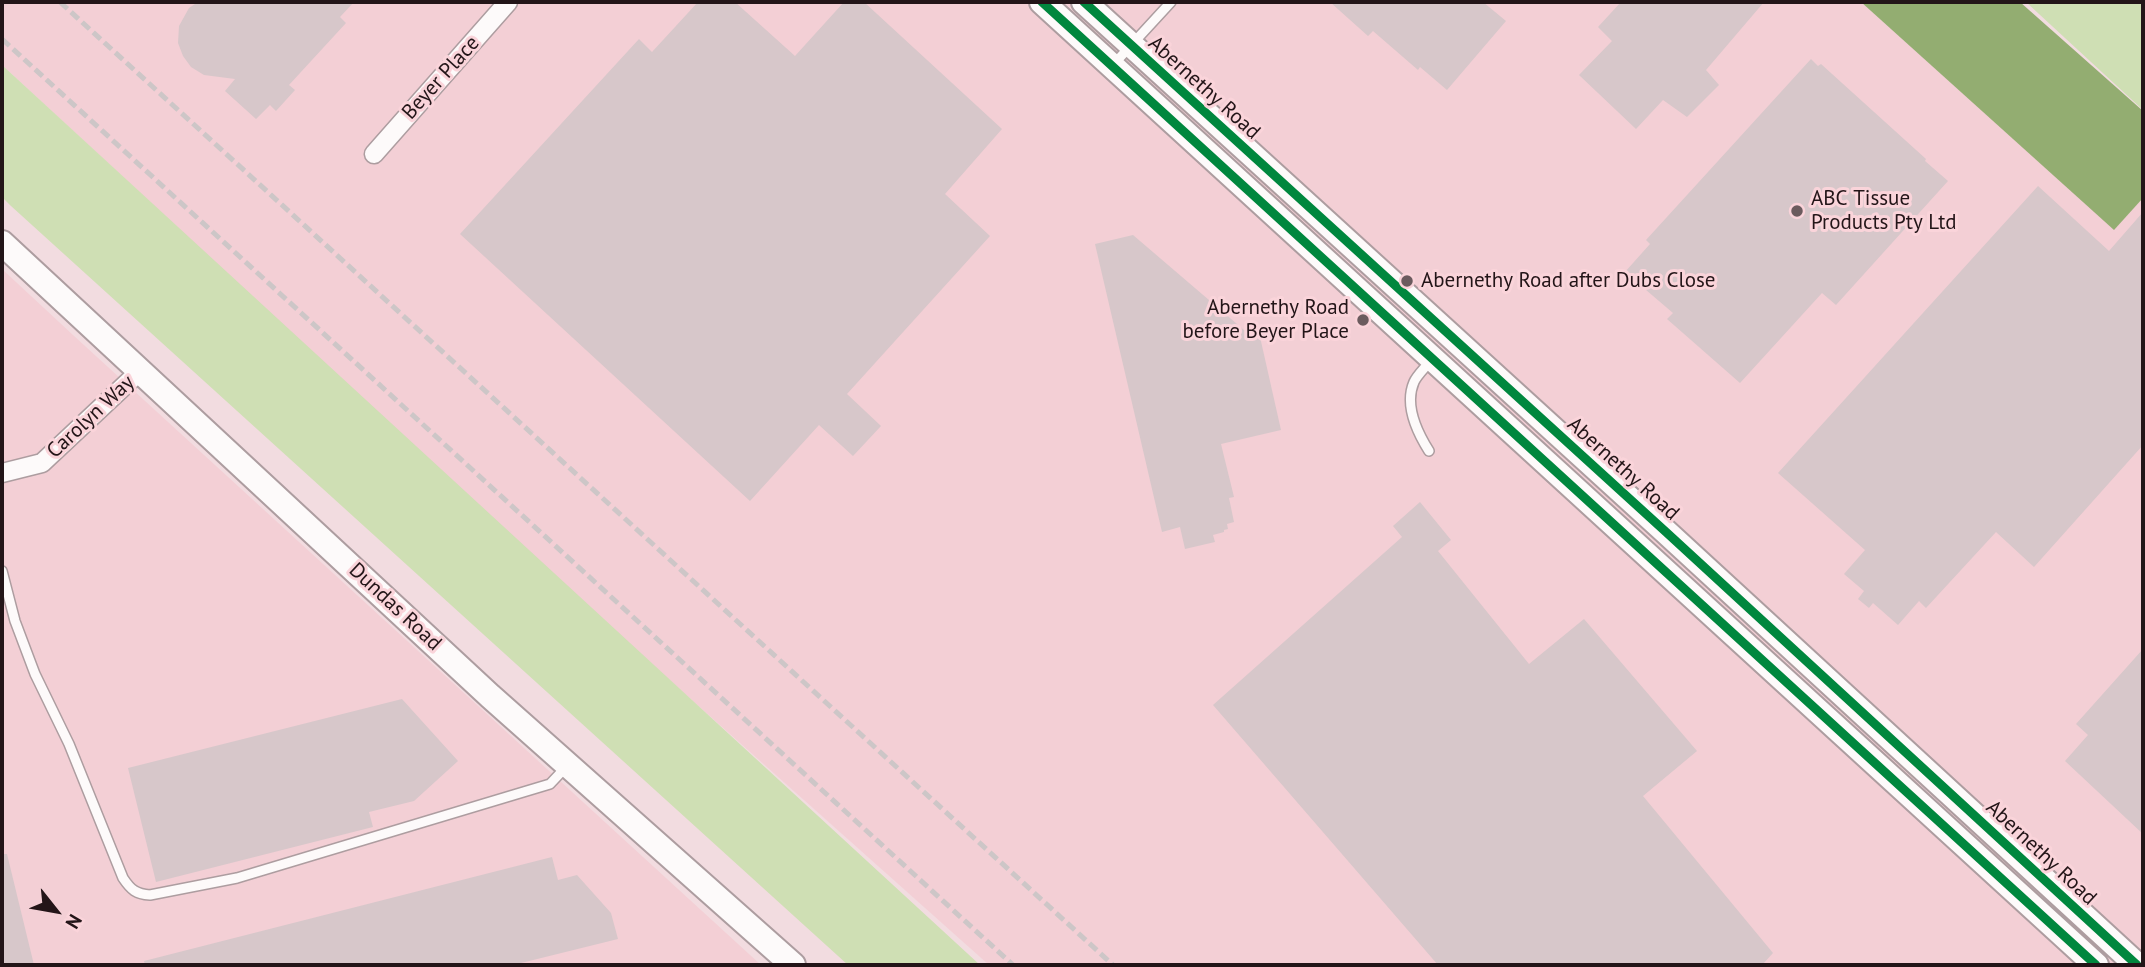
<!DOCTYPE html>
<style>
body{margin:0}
#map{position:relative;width:2145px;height:967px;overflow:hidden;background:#f2dce0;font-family:"PT Sans",sans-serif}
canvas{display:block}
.frame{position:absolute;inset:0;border:4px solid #231518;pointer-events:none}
.north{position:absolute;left:21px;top:876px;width:70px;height:70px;-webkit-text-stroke:5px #fad4da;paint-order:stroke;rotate:121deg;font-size:19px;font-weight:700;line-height:28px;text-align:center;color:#231518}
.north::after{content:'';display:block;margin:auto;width:24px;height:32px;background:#231518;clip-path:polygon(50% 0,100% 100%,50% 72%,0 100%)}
</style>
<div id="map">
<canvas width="2145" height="967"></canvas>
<div class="frame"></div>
<div class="north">N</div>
</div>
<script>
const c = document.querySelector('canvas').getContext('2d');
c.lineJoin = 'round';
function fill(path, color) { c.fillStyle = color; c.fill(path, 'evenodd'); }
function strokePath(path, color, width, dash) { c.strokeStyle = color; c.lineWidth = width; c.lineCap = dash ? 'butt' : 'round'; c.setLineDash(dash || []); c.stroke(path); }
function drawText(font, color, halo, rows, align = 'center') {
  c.font = font + ' "PT Sans",sans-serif'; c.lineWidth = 6; c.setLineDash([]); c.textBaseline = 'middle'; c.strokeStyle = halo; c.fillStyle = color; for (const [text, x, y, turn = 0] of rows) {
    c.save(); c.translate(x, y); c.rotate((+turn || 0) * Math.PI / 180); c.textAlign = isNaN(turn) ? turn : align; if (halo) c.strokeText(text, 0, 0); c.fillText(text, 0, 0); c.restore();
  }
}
fill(new Path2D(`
 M2,2H1861L2114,229L2143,198V965H989L537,562L2,65Z
 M2,269L73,335L761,965H2Z`), '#f3cfd5');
fill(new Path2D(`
 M2026,2H2143V110Z
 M2,65L980,965H848L11,206L2,197Z`), '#cfdfb4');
fill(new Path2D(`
 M1861,2H2020L2143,111V198L2114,230Z`), '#93ad71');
fill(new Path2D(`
 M198,2H354L340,17L346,23L289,85L295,90L276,111L270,105L256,119L225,91L235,79L204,75L191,67L183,56L178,43L179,26L189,8Z
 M698,2H735L795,56L844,2H864L1002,129L945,194L990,236L847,394L881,426L853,456L819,425L750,501L460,234L639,39L652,52Z
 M1330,2H1483L1506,21L1447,90L1420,67L1418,70L1373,31L1368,36Z
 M1621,2H1764L1706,70L1719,85L1687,117L1663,100L1636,129L1579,75L1612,41L1598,27Z
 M1811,59L1818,66L1821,64L1926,159L1925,161L1948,181L1836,305L1822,293L1740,383L1667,319L1673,313L1625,272L1650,244L1646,240Z
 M2038,186L2109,251L2143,212V445L2034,567L1996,532L1926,608L1919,601L1898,625L1873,603L1869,608L1858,599L1864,591L1844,574L1865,550L1778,473Z
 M1133,235L1244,330L1258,328L1281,430L1221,444L1234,497L1229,498L1234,522L1227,524L1228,529L1224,530V532L1213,535L1215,542L1185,549L1180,527L1162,532L1095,244Z
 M1420,502L1451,540L1438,551L1529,664L1584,619L1697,751L1643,796L1773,953L1762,965H1438L1213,705L1402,537L1393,526Z
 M2143,649V834L2065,761L2088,735L2076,724Z
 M402,699L458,761L414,801L369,812L373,827L156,882L128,768Z
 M2,854H7L34,965H2Z
 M552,857L558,880L577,875L611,913L618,939L513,965H145L144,961Z`), '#d7c7ca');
const service = new Path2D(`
 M1113,65L1171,2
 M1429,451C1417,432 1404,405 1414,382C1417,375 1426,367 1431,360
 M2,571L15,621L35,674L69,744L123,878C131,890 136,894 150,895L237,878L550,784L566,767`);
const minor = new Path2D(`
 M374,154L508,2
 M2,473L42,463L140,371`);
const secondary = new Path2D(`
 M1042,2L2096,965
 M1084,2L1666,532L2137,965
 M2,243L490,696L793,965`);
strokePath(service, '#ad9da0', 12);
strokePath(minor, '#ad9da0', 21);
strokePath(secondary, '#ad9da0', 28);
strokePath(service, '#fdfafa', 9);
strokePath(minor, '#fdfafa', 18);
strokePath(secondary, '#fdfafa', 24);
strokePath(new Path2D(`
 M60,2L1113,965
 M2,39L1013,965`), '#cdc6c7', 5, [10, 5]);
strokePath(new Path2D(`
 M1042,2L2096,965
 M1084,2L1666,532L2137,965`), '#00873e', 9);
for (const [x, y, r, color] of [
 [1797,211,7,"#6b5b5e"],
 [1407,281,7,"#6b5b5e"],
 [1363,320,7,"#6b5b5e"]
]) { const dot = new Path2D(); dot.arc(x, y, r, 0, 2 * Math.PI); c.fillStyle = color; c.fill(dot); strokePath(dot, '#fad4da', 2.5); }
drawText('21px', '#231518', '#fad4da', [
 ["Beyer Place",441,78,-48],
 ["Abernethy Road",1204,88,42],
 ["Carolyn Way",91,417,-43],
 ["Abernethy Road",1623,469,42],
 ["Dundas Road",395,607,43],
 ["Abernethy Road",2041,853,43]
]);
drawText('21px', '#231518', '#fad4da', [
 ["ABC Tissue",1811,199],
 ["Products Pty Ltd",1811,223],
 ["Abernethy Road after Dubs Close",1421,281],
 ["Abernethy Road",1349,308,"right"],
 ["before Beyer Place",1349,332,"right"]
], 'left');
</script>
